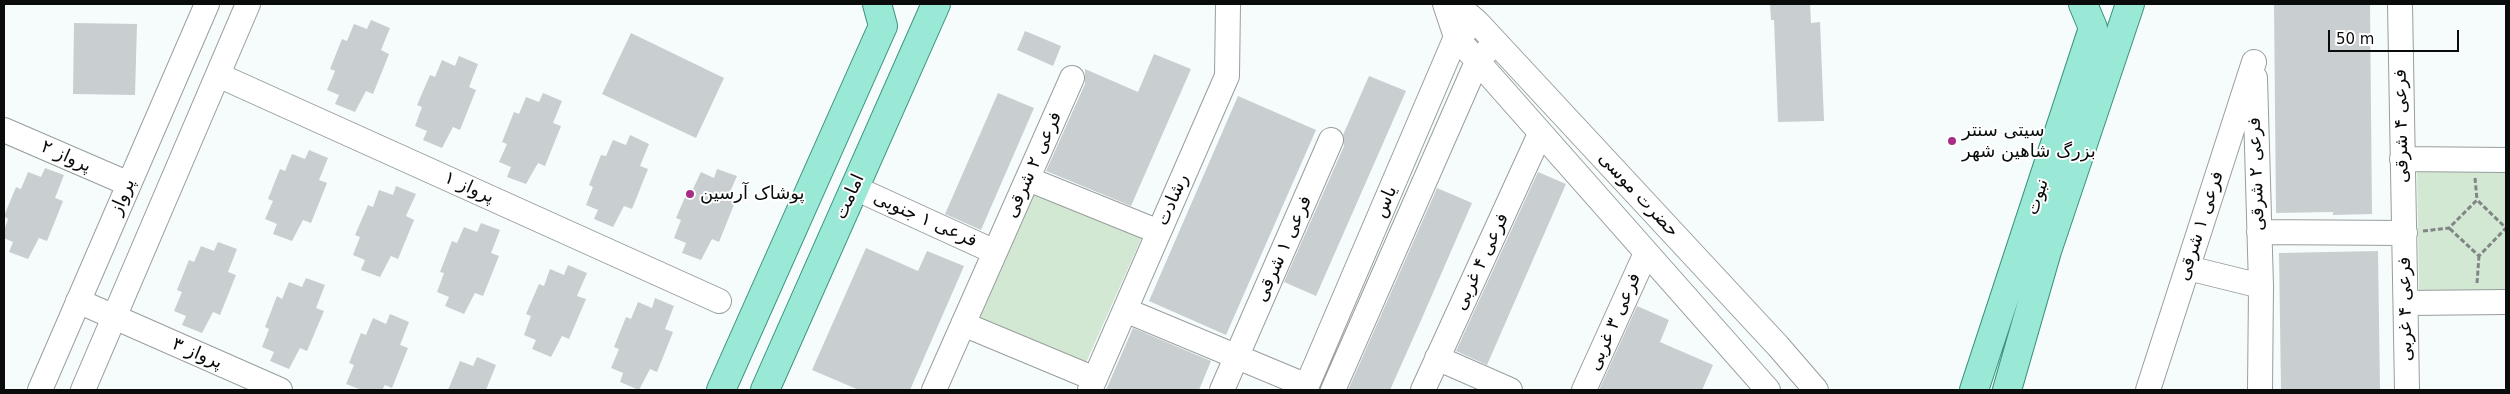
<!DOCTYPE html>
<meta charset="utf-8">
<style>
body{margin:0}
#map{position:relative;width:2510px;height:394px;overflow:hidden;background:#f6fcfc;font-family:"DejaVu Sans",sans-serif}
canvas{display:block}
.frame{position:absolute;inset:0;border:5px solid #0a0c0c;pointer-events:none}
.scale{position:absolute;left:2328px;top:30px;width:131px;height:22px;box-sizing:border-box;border:2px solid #0a0c0c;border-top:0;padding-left:6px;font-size:15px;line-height:18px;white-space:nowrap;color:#0a0c0c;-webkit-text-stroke:4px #fff;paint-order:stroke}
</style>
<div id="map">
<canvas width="2510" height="394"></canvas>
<div class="frame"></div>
<div class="scale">50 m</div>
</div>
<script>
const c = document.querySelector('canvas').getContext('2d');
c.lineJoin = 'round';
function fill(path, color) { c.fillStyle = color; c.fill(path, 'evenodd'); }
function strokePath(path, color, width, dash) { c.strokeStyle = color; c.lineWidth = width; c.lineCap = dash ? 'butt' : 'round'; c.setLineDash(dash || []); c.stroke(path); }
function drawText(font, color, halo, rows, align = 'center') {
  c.font = font + ' "DejaVu Sans","Noto Sans Arabic",sans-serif'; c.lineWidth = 4; c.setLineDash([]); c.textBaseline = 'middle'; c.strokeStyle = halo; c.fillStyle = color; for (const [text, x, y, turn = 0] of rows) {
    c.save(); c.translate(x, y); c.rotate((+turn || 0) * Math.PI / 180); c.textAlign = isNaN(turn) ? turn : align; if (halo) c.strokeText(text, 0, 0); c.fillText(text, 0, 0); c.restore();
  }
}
fill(new Path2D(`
 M2506,170V290L2419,292L2417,171Z
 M1033,188L1142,237L1085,365L976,318Z`), '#d2e8d3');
fill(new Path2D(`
 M1770,4H1810L1811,23L1820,22L1824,121L1778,122L1774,20H1771Z
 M2274,4H2370L2372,214L2333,215V212L2276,213Z
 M371,20L390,28L381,50L389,54L373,94L366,91L355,112L335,104L339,95L327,90L335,71L330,69L342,39L347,41L354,24L367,29Z
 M74,23L137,24L135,95L73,94Z
 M1025,31L1061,46L1053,66L1017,50Z
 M631,33L724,78L696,138L602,94Z
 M1154,54L1191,69L1131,206L1046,171L1085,84V69L1138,92Z
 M459,56L478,64L469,87L476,90L460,130L453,127L442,148L423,140L427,131L415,126L422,107L417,105L430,75L435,77L442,60L455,66Z
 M1369,76L1406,91L1316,296L1284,282L1344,146L1343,135Z
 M543,93L562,101L553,123L561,126L545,166L538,163L526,184L507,177L511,167L499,162L507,144L502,142L514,112L519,114L526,97L539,102Z
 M998,93L1034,108L981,230L945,214Z
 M1238,96L1316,130L1226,335L1149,301Z
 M630,135L649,144L640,166L648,169L632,209L624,206L613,227L594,219L598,210L586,205L593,187L589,185L601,155L606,156L613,140L626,145Z
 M309,150L328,158L319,180L327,183L311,223L303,220L292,241L273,234L277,224L265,219L273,201L268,199L280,169L285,171L292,154L305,159Z
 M45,168L64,175L55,198L63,201L47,241L39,238L28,259L9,252L13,242L4,238V231L8,219L4,216L16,187L21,189L28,172L41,177Z
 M717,169L737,176L727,199L735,202L719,242L712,239L701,260L682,253L686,243L674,238L681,220L676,218L689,188L693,189L701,172L714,178Z
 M1538,172L1566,184L1487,365L1456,351Z
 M396,186L416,194L406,216L414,220L398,259L391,256L380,277L361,270L365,260L353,255L360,237L355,235L368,205L373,207L379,190L393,195Z
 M1437,188L1472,203L1419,325L1390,390H1348Z
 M481,223L500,230L491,253L499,256L483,296L475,293L464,314L445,306L449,297L437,292L444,273L440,272L452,241L457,243L464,227L477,232Z
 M218,242L237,249L228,272L236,275L220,315L213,312L202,333L182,325L186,316L174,311L182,292L177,290L189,260L194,262L201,246L214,251Z
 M866,248L918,271L927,251L964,266L910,390H859L812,370Z
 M2378,251L2380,390H2281L2279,253Z
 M568,265L587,273L577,296L586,299L569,339L562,336L551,357L532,349L536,340L524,335L531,316L526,314L539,284L544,286L550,269L564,275Z
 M306,278L325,285L316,308L324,311L307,351L300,348L289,369L270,361L274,352L262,347L269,329L265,327L277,296L282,299L289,282L302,287Z
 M655,298L674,306L665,329L673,332L657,372L650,369L639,390L620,382L623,373L611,368L619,349L614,347L626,317L631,319L638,302L652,308Z
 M1637,306L1669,320L1660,342L1713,365L1702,390H1599Z
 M390,314L409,322L400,345L408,348L392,388L385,385L382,390H362L346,384L354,365L349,363L361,333L366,335L373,318L386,324Z
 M1133,328L1211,361L1199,390H1106Z
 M477,357L496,365L486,390H448L460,361L473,366Z`), '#c9ced1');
const minor = new Path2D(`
 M1445,4L1456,37L1768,390
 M1456,4L1477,22L1778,346L1816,390
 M2400,4L2407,390
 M218,75L719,301
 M2255,78L2261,286L2260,390
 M4,130L129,184
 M2402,159L2506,160
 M1028,179L1159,232
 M855,188L995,252
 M2259,232L2405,233
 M2188,268L2261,286
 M78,301L280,390
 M2407,303L2506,302
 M1125,310L1307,386
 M963,324L1095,379
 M1437,358L1510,390
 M40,390L207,4
 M83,390L248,4
 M934,390L1072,78
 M1090,390L1227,76L1228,4
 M1222,390L1331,140
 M1305,390L1456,37L1467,29
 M1333,390L1477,62L1487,51
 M1423,390L1540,134
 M1584,390L1646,253
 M2148,390L2254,62`);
const major = new Path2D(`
 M721,390L883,26L877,4
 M765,390L936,4
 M1974,390L2093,28L2083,4
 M2007,390L2047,251L2130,4`);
strokePath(minor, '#989d9d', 26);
strokePath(major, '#3b927d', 30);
strokePath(new Path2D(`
 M2475,178L2477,200
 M2423,231L2449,228L2477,200L2506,228L2479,256L2449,228
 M2477,283L2479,256`), '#818585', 3, [5, 2.5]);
strokePath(minor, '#fff', 24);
strokePath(major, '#99e9d6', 28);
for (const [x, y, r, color] of [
 [1952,141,5,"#a72e84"],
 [690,194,5,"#a72e84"]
]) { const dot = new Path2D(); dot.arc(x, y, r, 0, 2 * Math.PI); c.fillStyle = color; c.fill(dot); strokePath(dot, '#fff', 2); }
drawText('18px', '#0a0c0c', '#fff', [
 ["فرعی ۴ شرقی",2402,126,-91],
 ["پرواز ۲",66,157,24],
 ["فرعی ۲ شرقی",1034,165,-66],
 ["فرعی ۲ شرقی",2257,174,-92],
 ["پرواز ۱",469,188,24],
 ["حضرت موسی",1638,195,47],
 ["پرواز",123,197,-67],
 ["امامت",850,197,-66],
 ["نبوت",2038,197,-72],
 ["رشادت",1173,200,-66],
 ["یاس",1386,202,-67],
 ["فرعی ۱ جنوبی",925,220,24],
 ["فرعی ۱ شرقی",2201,226,-72],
 ["فرعی ۱ شرقی",1284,249,-66],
 ["فرعی ۴ غربی",1482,262,-65],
 ["فرعی ۴ غربی",2406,309,-91],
 ["فرعی ۳ غربی",1615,322,-66],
 ["پرواز ۳",197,354,23]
]);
drawText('18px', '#0a0c0c', '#fff', [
 ["سیتی سنتر",1962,131],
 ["بزرگ شاهین شهر",1962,152],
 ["پوشاک آرسین",700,194]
], 'left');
</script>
